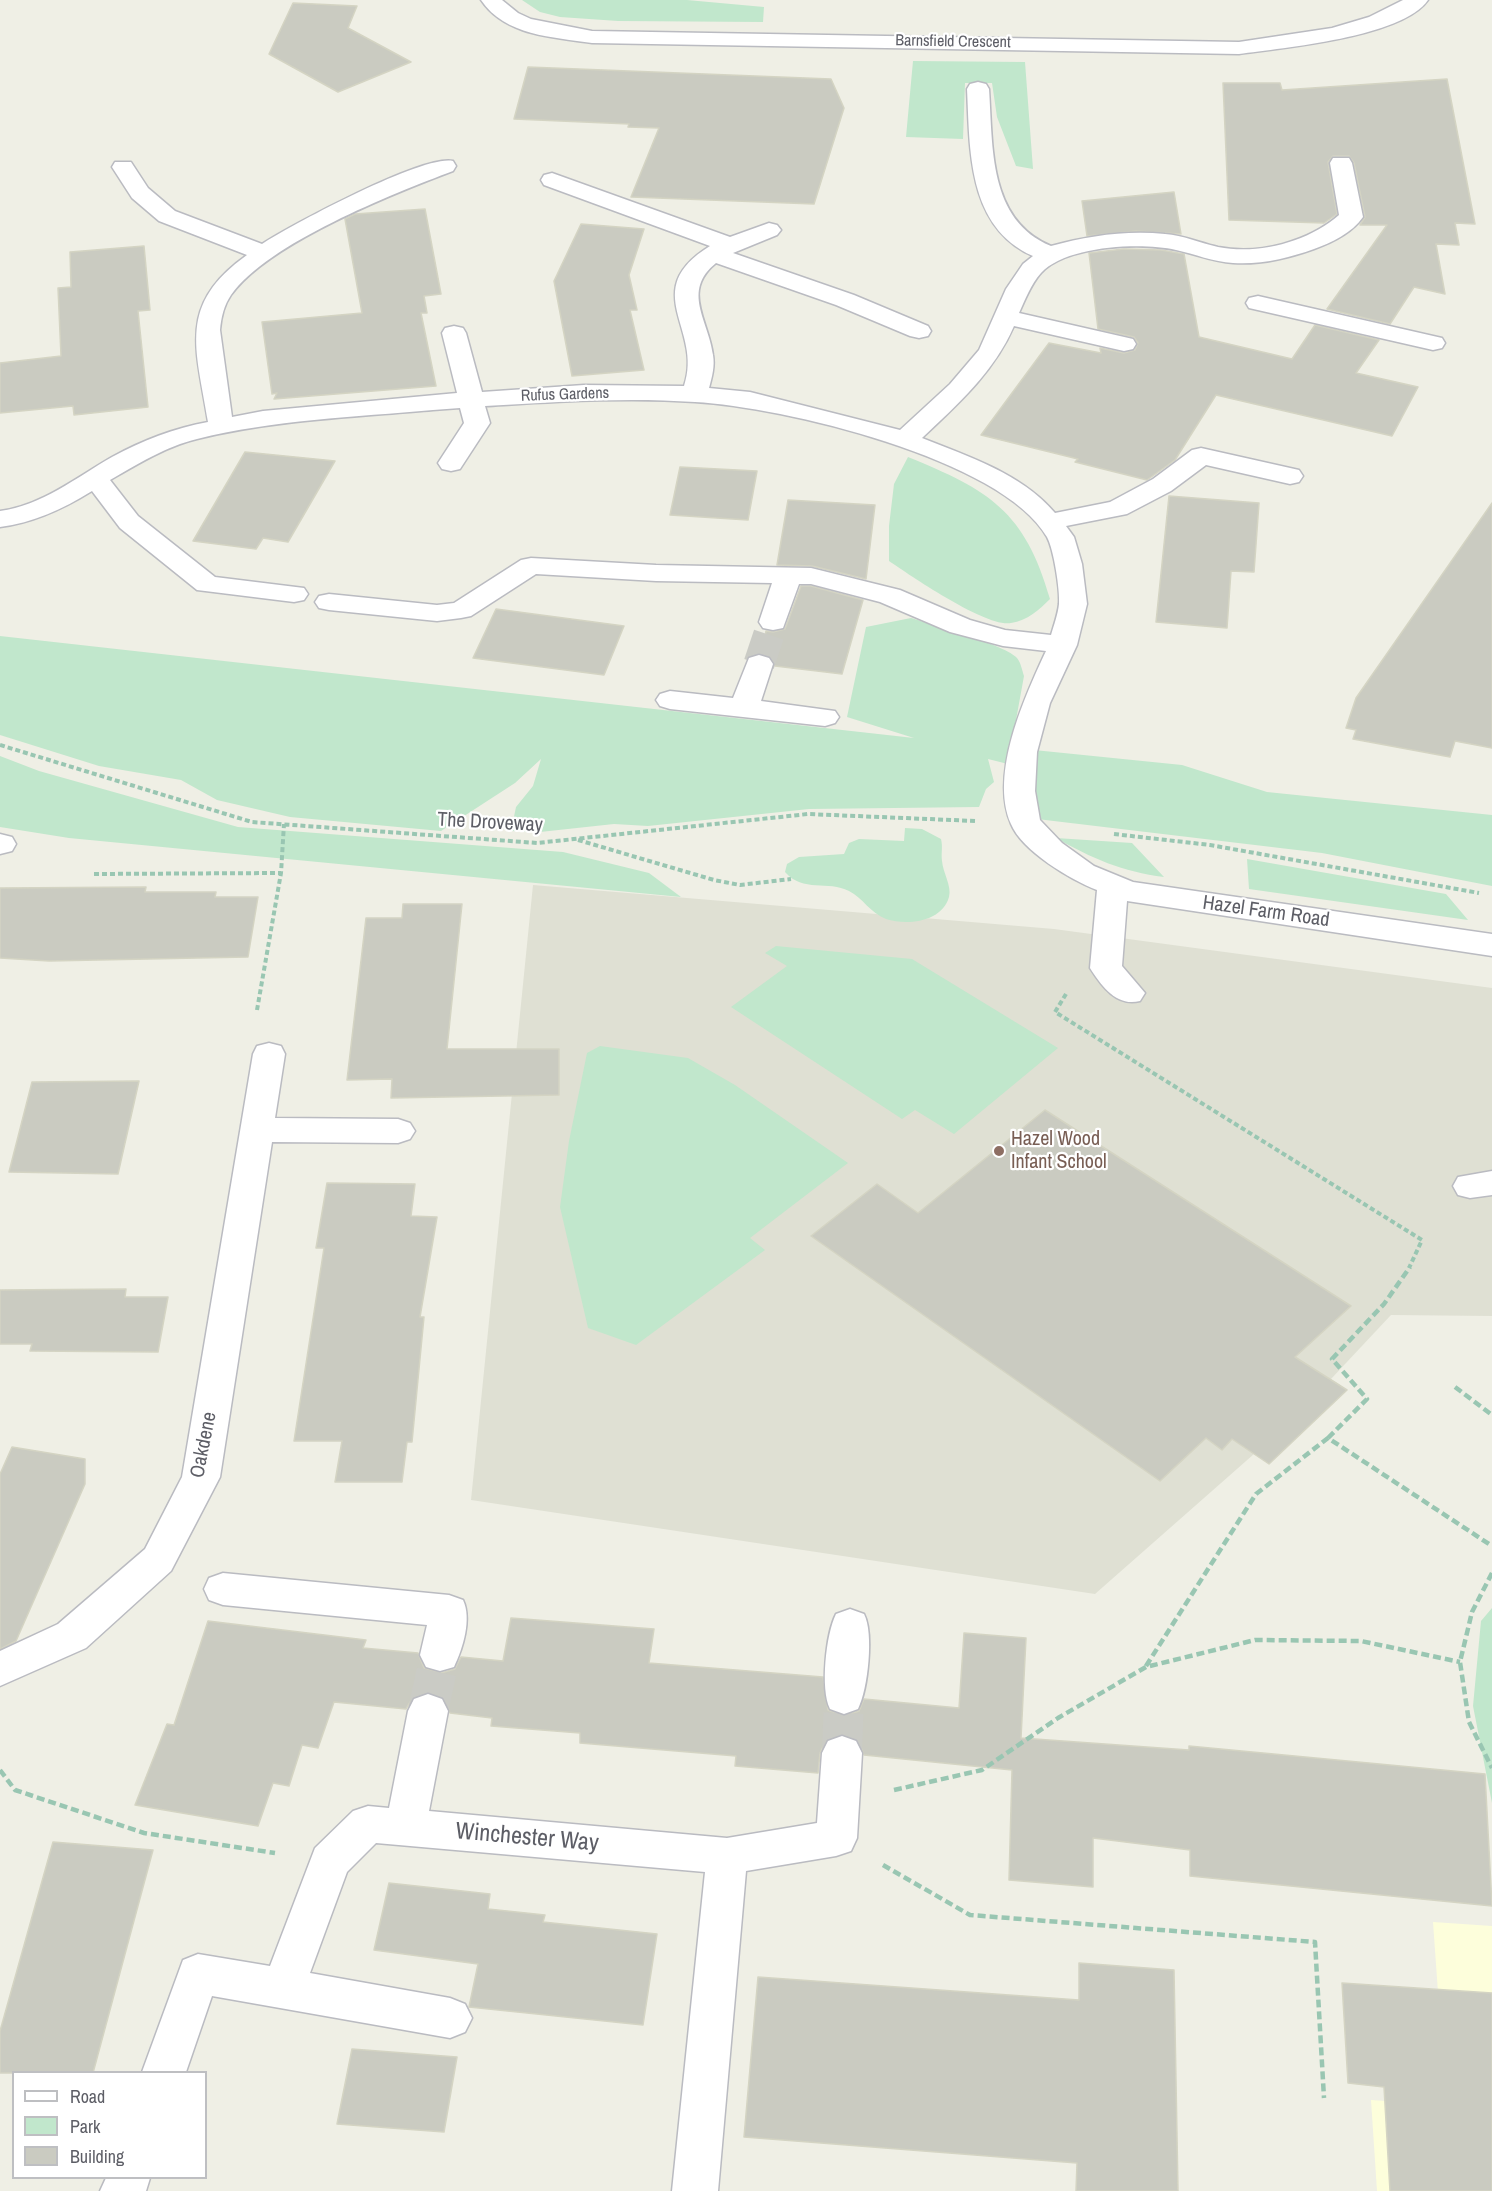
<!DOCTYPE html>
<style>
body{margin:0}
#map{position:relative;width:1492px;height:2191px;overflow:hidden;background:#efefe5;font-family:"Archivo Narrow",sans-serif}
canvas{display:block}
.legend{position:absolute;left:12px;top:2071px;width:195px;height:108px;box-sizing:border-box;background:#fff;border:2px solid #bebfc2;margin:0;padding:8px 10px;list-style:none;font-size:18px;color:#5d5e66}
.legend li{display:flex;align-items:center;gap:12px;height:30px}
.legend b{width:30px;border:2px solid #bebfc2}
</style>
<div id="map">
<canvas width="1492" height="2191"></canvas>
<ul class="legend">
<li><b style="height:8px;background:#fff"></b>Road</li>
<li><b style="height:16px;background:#c1e7cc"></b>Park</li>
<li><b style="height:16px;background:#cacbc1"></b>Building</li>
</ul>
</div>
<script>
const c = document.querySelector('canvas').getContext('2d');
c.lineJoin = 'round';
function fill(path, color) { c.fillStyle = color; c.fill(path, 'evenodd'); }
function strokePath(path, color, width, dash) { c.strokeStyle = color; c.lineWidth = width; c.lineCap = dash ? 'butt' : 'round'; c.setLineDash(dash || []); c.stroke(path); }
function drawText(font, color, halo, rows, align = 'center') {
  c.font = font + ' "Archivo Narrow",sans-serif'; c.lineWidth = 4.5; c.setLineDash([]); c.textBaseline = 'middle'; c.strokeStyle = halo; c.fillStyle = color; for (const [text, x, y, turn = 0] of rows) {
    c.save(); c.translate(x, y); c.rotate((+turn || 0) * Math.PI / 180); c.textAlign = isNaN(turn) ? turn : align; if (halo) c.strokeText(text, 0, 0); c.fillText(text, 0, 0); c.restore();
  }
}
fill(new Path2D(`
 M1433,1922L1492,1926V2191H1377L1371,2100L1446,2105Z`), '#fdfedb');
fill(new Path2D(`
 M533,885L1054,929L1492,988V1316L1391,1315L1331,1379L1347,1390L1269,1464L1254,1454L1095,1594L471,1500Z`), '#dfe0d3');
fill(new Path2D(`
 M522,0H687L764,7L763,22L618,21L560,17L540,12Z
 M913,61L1025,62L1033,169L1016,166L997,117L992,83H965L963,139L906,137Z
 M908,457C989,490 1025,511 1050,599C1040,609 1027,621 1011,623C987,628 911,576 889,561V526L894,484Z
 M911,618C930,624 1008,646 1017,658C1021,663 1022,670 1024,676L1008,764L988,759L994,782L986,789L979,807L809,809L648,826L614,824L540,832L511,831L516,807L533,786L541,759L515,783L441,831L290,817L217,800L181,780L99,766L0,735V636L914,738L847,717L866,627Z
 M1034,750L1182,765L1267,792L1492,815V886L1322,853L1037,819Z
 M0,756L39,771L238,827L563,852L649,873L681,897L69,838L0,827Z
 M905,828L922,829L941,839C943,847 941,853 942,861C943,873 952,886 949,897C942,922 907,926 886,919C870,913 863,898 849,891C828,880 803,893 785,872L787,864L799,857L844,854L849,843L859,839L904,841Z
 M1056,838L1132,843L1164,877C1123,872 1091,858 1056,838Z
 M1247,859L1446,894L1468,920L1249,889Z
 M776,946L912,959L1058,1048L954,1134L915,1110L902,1119L731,1007L787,966L765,953Z
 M600,1046L688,1058L735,1085L848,1163L750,1238L765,1250L636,1345L588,1328L560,1207L569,1141L587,1053Z
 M1492,1608V1803L1473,1706L1481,1621Z`), '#c1e7cc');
const building = new Path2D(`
 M293,3L357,6L348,28L411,62L338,92L269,54Z
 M528,67L831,79L844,108L814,204L631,197L659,128L628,127L629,124L514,119Z
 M1447,79L1475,224L1455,223L1459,245L1436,244L1445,294L1414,287L1390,324L1327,309L1387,225H1360L1365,217L1354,163L1349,156H1333L1328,162L1337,214L1324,223L1229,220L1223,83H1280L1282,90Z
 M1174,192L1181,234L1136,231L1087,236L1082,201Z
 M425,209L441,294L424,296L427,313H421L436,386L274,399L277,393L272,394L262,322L362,313L345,219L355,214Z
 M581,224L644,229L629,275L637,310H630L644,370L572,376L554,281Z
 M144,246L150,310L138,311L148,407L74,415L73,406L0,413V363L61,356L58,288L71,287L70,252Z
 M1124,249L1161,250L1184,254L1199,337L1292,359L1315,325L1379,340L1356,373L1418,387L1392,436L1216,395L1175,460L1147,480L1075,462L1078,459L981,435L1049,343L1101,353L1100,348L1124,353L1135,350L1138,343L1134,337L1098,329L1089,253Z
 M245,452L335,461L288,542L263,538L256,549L193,541Z
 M680,467L757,471L748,520L670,515Z
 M1169,496L1259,503L1254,572L1231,571L1227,628L1156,622Z
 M788,500L875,505L866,579L812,566L777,565Z
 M1492,503V748L1455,741L1450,757L1353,739L1356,730L1346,728L1356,698Z
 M801,586H811L863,600L842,674L775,666L771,657L762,654L766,631L773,632L785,629Z
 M496,609L624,626L604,675L473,658Z
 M146,887L145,892H216L215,897H258L248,957L49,961L0,958V888Z
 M403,904H462L447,1049H559V1095L391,1098L392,1079L347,1080L366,918H402Z
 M139,1081L118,1174L9,1172L32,1082Z
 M1045,1110L1351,1306L1295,1357L1347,1390L1269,1464L1232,1439L1222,1450L1206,1438L1160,1481L811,1236L877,1184L918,1213Z
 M327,1183L415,1184L411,1216L437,1217L420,1317H424L412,1442H407L402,1482H335L342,1441H294L324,1248H316Z
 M126,1289L125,1297H168L158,1352L30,1351L32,1344H0V1290Z
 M12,1447L85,1459V1484L16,1641L0,1649V1474Z
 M511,1618L654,1629L649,1663L823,1677L828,1710L843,1716L859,1711L864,1699L959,1708L964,1633L1026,1638L1021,1738L1189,1750V1746L1485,1774L1492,1906L1190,1876V1850L1093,1838V1887L1009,1880L1012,1770L864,1755L858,1740L843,1734L826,1740L820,1753L818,1773L735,1766L736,1756L580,1743V1733L491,1726L492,1718L450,1713L444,1698L429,1692L413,1697L406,1709L334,1702L318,1748L302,1745L289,1786L273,1783L258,1826L135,1805L167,1724L174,1725L208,1621L366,1640L363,1648L418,1653L424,1668L441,1673L455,1669L461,1657L503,1661Z
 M53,1842L153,1850L93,2073H0V2031Z
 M389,1883L490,1894L488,1909L545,1915L543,1922L657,1934L643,2025L469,2007L478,1964L374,1950Z
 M1079,1963L1174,1970L1178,2191H1076L1077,2163L744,2137L758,1977L1079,2000Z
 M1342,1983L1492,1993V2191H1390L1384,2087L1348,2083Z
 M352,2049L457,2057L444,2132L337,2124Z`);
fill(building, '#cacbc1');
strokePath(building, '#d4d4c3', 1.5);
strokePath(new Path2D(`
 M759,664L773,622`), '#cacbc5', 31, [31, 15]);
strokePath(new Path2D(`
 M428,1711L440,1655
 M842,1753L844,1697`), '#cacbc5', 40, [40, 20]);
const minor = new Path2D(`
 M481,0H502L518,13L531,19L592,31L1239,42L1332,28L1369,17L1403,0H1428C1403,37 1283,48 1239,54L592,43C553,37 505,36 481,0Z
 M978,82L986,84L989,89C993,147 988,220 1051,246C1088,236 1126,230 1165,234C1183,235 1200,243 1218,247C1259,255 1308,242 1339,215L1330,163L1333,158H1349L1352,163L1363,217C1352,233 1331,243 1314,249C1289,258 1260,265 1233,263C1213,262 1195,254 1176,250C1140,242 1066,246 1041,273C1031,284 1025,300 1019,313L1133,339L1136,344L1133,349L1124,351L1014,326C994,372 958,404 922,438C969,457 1021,473 1055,513L1110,502L1153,479L1192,450L1201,448L1299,470L1303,476L1299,482L1290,484L1206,465L1171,491L1127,514L1066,526L1074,537L1082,564L1087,604L1077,645L1050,703L1037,752L1035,791L1040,820L1062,843L1094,866L1133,882L1492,934V956L1127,901L1122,966L1145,993L1140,1001C1117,1007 1102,987 1090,968L1097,890C1071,880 1022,851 1011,824C989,774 1025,696 1046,651L1003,646L950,632L880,602L811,584H799L783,628L773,630L763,628L759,622L772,583L656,581L536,574L471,616L461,618L437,621L329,610L319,608L315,602L319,596L329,594L437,605L454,603L521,560L531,558L656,565L811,568L900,590L970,620L1005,630L1051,635C1054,625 1058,614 1059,604C1060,590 1054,550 1047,537C1001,458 782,407 695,402C625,397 555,402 485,406L490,423L460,469L451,471L442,469L438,463L464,423L460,408L433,410C355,417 273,420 197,439C167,446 136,465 110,480L138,516L215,577L304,588L308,594L304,600L294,602L197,590L120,528L92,491C63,509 33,523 0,527V511C41,506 77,477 112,457C141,441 175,428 208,422C196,347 177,305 247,255L159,221L132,198L112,167L115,162H131L148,188L175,211L262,244C291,225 424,154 453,161L456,166L453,171C392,194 268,243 231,295C224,305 221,318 220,330L232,417L263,411L457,393L442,333L445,328L454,326L463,328L466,333L482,392L584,385L684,386C704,329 637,291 710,246L544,185L541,180L544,175L552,173L730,237L769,223L777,225L781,230L777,235L733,253L854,295L928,326L931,331L928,336L919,338L910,336L836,305L716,263C681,291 709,321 713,355C715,366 712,377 709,388L750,392L900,430L950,384L979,350L1006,289L1023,264L1033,256C967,227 970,149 967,89L970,84Z
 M1258,296L1442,338L1445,343L1442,348L1433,350L1249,308L1246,303L1249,298Z
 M759,655L769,658L773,664L761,701L835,711L839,717L835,723L825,726L670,709L660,706L656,700L660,694L670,691L733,698L749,658Z
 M0,834L12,837L16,844L12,851L0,854Z
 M269,1043L281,1046L285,1054L275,1118L398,1119L410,1123L415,1131L410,1139L398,1143L272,1142L220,1477L171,1571L86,1648L0,1686V1651L58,1624L145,1549L182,1477L253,1054L257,1046Z
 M1492,1171V1195L1470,1198L1458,1195L1453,1186L1458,1177Z
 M223,1573L449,1595L463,1600C472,1619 463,1648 454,1667L440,1671L426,1667L420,1655L427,1625L223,1605L209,1600L204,1589L209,1578Z
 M850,1609L864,1614C874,1633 868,1689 858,1709L844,1714L830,1709C820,1689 826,1634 836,1614Z
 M428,1694L442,1699L448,1711L429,1811L727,1838L817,1823L822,1753L828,1741L842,1736L856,1741L862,1753L857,1838L851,1851L836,1856L746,1871L718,2191H672L705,1872L376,1843L347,1872L310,1973L450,1998L465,2004L472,2018L465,2032L450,2038L212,1996L186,2072H142L183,1960L198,1954L270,1966L315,1848L353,1811L368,1806L389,1808L408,1711L414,1699Z
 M106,2178H150L146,2191H100Z`);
strokePath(minor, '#babbc1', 3);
strokePath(new Path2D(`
 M0,745L252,822L537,843L808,814L975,821
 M1114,834L1210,845L1479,893
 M578,840L714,880L740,885L791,879
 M94,874L281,873
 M1066,994L1055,1012L1422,1240L1409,1268
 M257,1010L281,873L284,824`), '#99c6b2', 4, [5, 3]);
strokePath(new Path2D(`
 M1455,1387L1492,1415
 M1328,1438L1367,1399L1332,1359L1384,1304L1410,1267
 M1492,1573L1472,1612L1460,1662L1469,1722L1492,1768
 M1146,1666L1256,1494L1328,1438L1492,1546
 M0,1770L15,1790L144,1833L275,1853
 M894,1790L982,1770L1058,1718L1146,1667L1255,1640L1361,1641L1460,1662
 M883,1865L970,1915L1315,1942L1324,2098`), '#99c6b2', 4.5, [8, 4]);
fill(minor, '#fff');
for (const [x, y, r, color] of [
 [999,1151,6,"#8d6e63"]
]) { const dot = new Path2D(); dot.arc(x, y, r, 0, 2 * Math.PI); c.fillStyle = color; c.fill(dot); strokePath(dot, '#fff', 2); }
drawText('16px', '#5d5e66', '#fff', [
 ["Barnsfield Crescent",953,42,1],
 ["Rufus Gardens",565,395,-2]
]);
drawText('20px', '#5d5e66', '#fff', [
 ["The Droveway",490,823,3],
 ["Hazel Farm Road",1266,912,8],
 ["Oakdene",204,1445,-79]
]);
drawText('20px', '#785e54', '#fff', [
 ["Hazel Wood",1011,1140],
 ["Infant School",1011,1163]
], 'left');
drawText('24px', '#5d5e66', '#fff', [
 ["Winchester Way",527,1838,5]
]);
</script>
